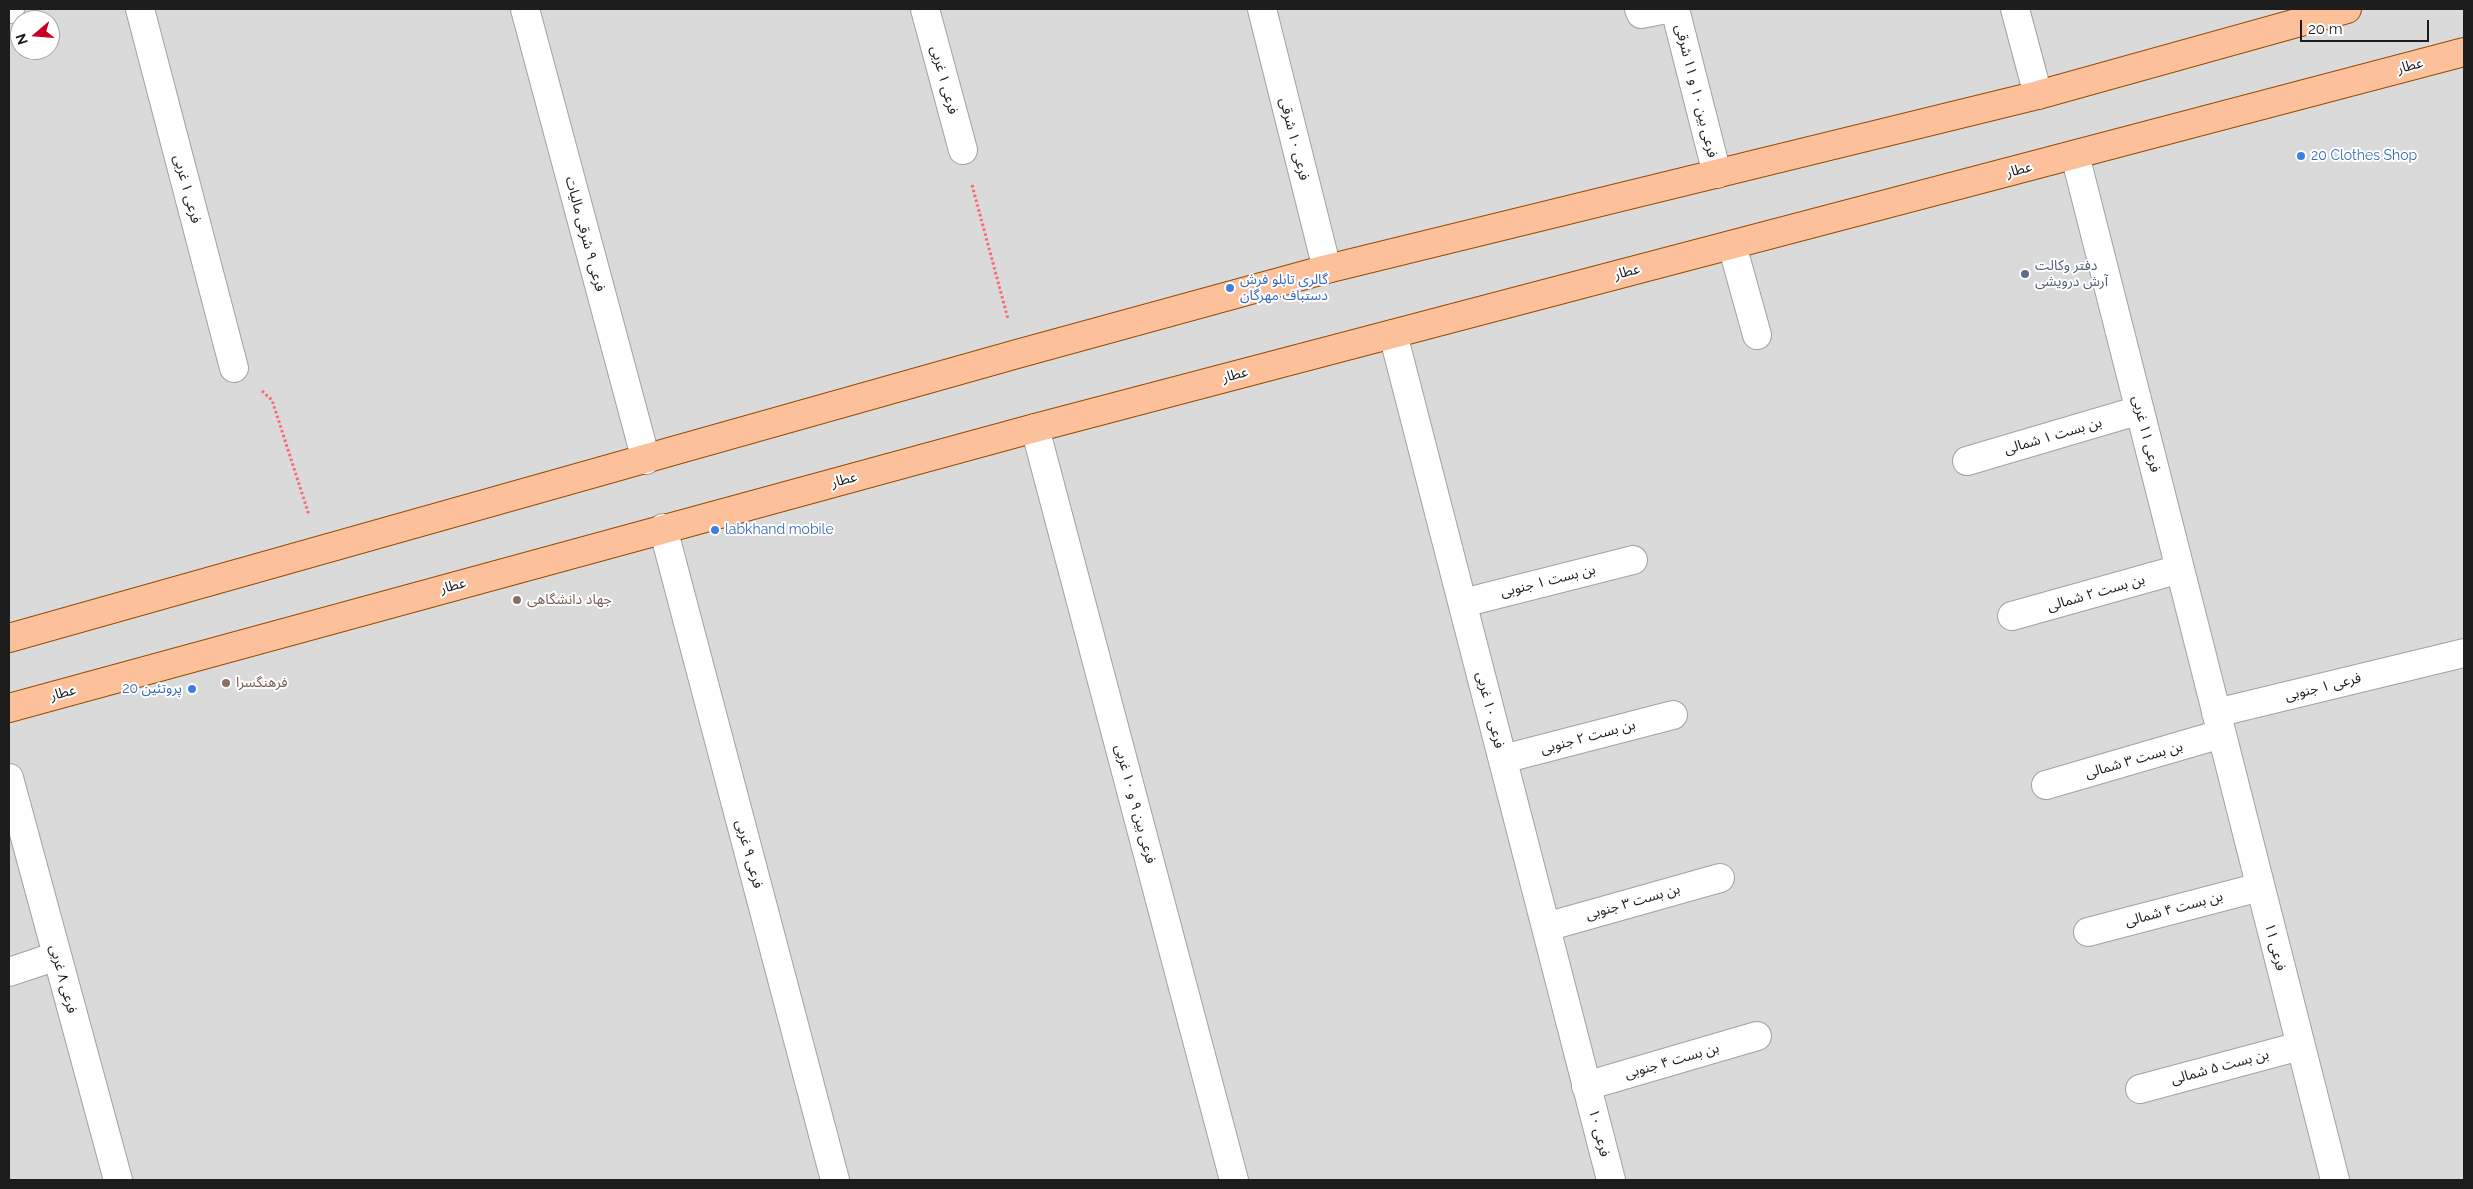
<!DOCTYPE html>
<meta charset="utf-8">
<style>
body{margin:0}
#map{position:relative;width:2473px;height:1189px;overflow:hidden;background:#eee9e3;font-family:Raleway,sans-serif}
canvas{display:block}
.frame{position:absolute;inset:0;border:10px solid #1d1d1d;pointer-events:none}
.north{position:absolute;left:10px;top:10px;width:50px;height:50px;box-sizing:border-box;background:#fff;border:1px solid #a5a5a5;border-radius:50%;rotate:252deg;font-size:14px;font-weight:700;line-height:20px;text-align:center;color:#1d1d1d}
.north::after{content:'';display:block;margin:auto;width:18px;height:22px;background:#ca0023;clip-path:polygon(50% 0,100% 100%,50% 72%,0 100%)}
.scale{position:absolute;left:2300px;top:20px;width:129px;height:22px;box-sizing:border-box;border:2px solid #1d1d1d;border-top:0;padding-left:6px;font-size:15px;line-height:18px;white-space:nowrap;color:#1d1d1d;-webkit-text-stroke:4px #fff;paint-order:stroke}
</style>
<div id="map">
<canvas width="2473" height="1189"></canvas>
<div class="frame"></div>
<div class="north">N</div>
<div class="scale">20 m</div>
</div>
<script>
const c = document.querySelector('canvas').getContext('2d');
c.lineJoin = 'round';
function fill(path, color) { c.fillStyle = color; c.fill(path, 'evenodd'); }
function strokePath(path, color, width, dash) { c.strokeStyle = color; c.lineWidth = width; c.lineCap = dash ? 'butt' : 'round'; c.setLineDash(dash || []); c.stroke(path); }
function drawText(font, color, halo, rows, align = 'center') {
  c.font = font + ' Raleway,"Noto Sans Arabic",sans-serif'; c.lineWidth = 4; c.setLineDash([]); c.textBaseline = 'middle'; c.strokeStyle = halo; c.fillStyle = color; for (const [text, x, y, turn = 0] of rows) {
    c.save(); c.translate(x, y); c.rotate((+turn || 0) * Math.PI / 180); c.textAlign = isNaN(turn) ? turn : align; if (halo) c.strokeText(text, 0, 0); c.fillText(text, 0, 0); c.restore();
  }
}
fill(new Path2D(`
 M9,9H2464V1180H9ZM20,20H50V50H20Z`), '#dbdada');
const minor = new Path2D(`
 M9,9H10
 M140,9L234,368
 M525,9L646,460
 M925,9L963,150
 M1262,9L1327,269
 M1639,9L1641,14L1667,9
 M1675,9L1717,174
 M2015,9L2038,95
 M2075,155L2335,1180
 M1732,245L1757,335
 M1393,334L1611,1180
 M1035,428L1234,1180
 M1967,461L2140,410
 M663,528L835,1180
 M1463,603L1633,560
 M2012,616L2180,569
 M2216,713L2464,653
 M1503,759L1673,715
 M9,778L118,1180
 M2046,785L2221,734
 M1546,927L1720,878
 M2088,932L2260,887
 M9,972L57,956
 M1586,1086L1757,1036
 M2140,1089L2300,1046`);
const major = new Path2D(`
 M9,638L1017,354L1327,269L2038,95L2347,9
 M9,708L1035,428L2464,52`);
strokePath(minor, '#a1a1a1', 30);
strokePath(major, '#964b00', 30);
strokePath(new Path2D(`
 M972,185L1008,319
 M262,391L272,400L309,515`), '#fa6872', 3, [2.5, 2.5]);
strokePath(minor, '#fff', 28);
strokePath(major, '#fcc19a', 28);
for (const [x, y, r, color] of [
 [2301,156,5,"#3f7fe0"],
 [2025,274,5,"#5c6f8a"],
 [1230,288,5,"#3f7fe0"],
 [715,530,5,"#3f7fe0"],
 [517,600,5,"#8d6e63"],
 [226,683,5,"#8d6e63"],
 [192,689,5,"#3f7fe0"]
]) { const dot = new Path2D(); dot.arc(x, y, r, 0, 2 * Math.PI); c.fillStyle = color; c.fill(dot); strokePath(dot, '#fff', 2); }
drawText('14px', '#1d1d1d', '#fff', [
 ["عطار",2410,66,-15],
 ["فرعی ۱ غربی",944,80,75],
 ["فرعی بین ۱۰ و ۱۱ شرقی",1696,91,76],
 ["فرعی ۱۰ شرقی",1294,139,76],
 ["عطار",2019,170,-15],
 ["فرعی ۱ غربی",187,189,75],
 ["فرعی ۹ شرقی مالیات",585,234,75],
 ["عطار",1627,272,-15],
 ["عطار",1235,375,-15],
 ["فرعی ۱۱ غربی",2146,434,76],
 ["بن بست ۱ شمالی",2053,436,-16],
 ["عطار",844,480,-15],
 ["بن بست ۱ جنوبی",1548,581,-14],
 ["عطار",453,586,-15],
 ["بن بست ۲ شمالی",2096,593,-16],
 ["فرعی ۱ جنوبی",2323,687,-14],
 ["عطار",63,693,-15],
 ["فرعی ۱۰ غربی",1490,710,76],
 ["بن بست ۲ جنوبی",1588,737,-15],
 ["بن بست ۳ شمالی",2134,760,-16],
 ["فرعی بین ۹ و ۱۰ غربی",1135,804,75],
 ["فرعی ۹ غربی",749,854,75],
 ["بن بست ۳ جنوبی",1633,902,-16],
 ["بن بست ۴ شمالی",2174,909,-15],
 ["فرعی ۱۱",2275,947,76],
 ["فرعی ۸ غربی",63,979,75],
 ["بن بست ۴ جنوبی",1672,1061,-16],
 ["بن بست ۵ شمالی",2220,1067,-15],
 ["فرعی ۱۰",1599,1133,76]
]);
drawText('14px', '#366cbe', '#fff', [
 ["20 Clothes Shop",2311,156],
 ["گالری تابلو فرش",1240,280],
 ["دستباف مهرگان",1240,296],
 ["labkhand mobile",725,530],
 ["پروتئین 20",182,689,"right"]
], 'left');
drawText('14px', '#4e5e75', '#fff', [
 ["دفتر وکالت",2035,266],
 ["آرش درویشی",2035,282]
], 'left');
drawText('14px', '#785e54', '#fff', [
 ["جهاد دانشگاهی",527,600],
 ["فرهنگسرا",236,683]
], 'left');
</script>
